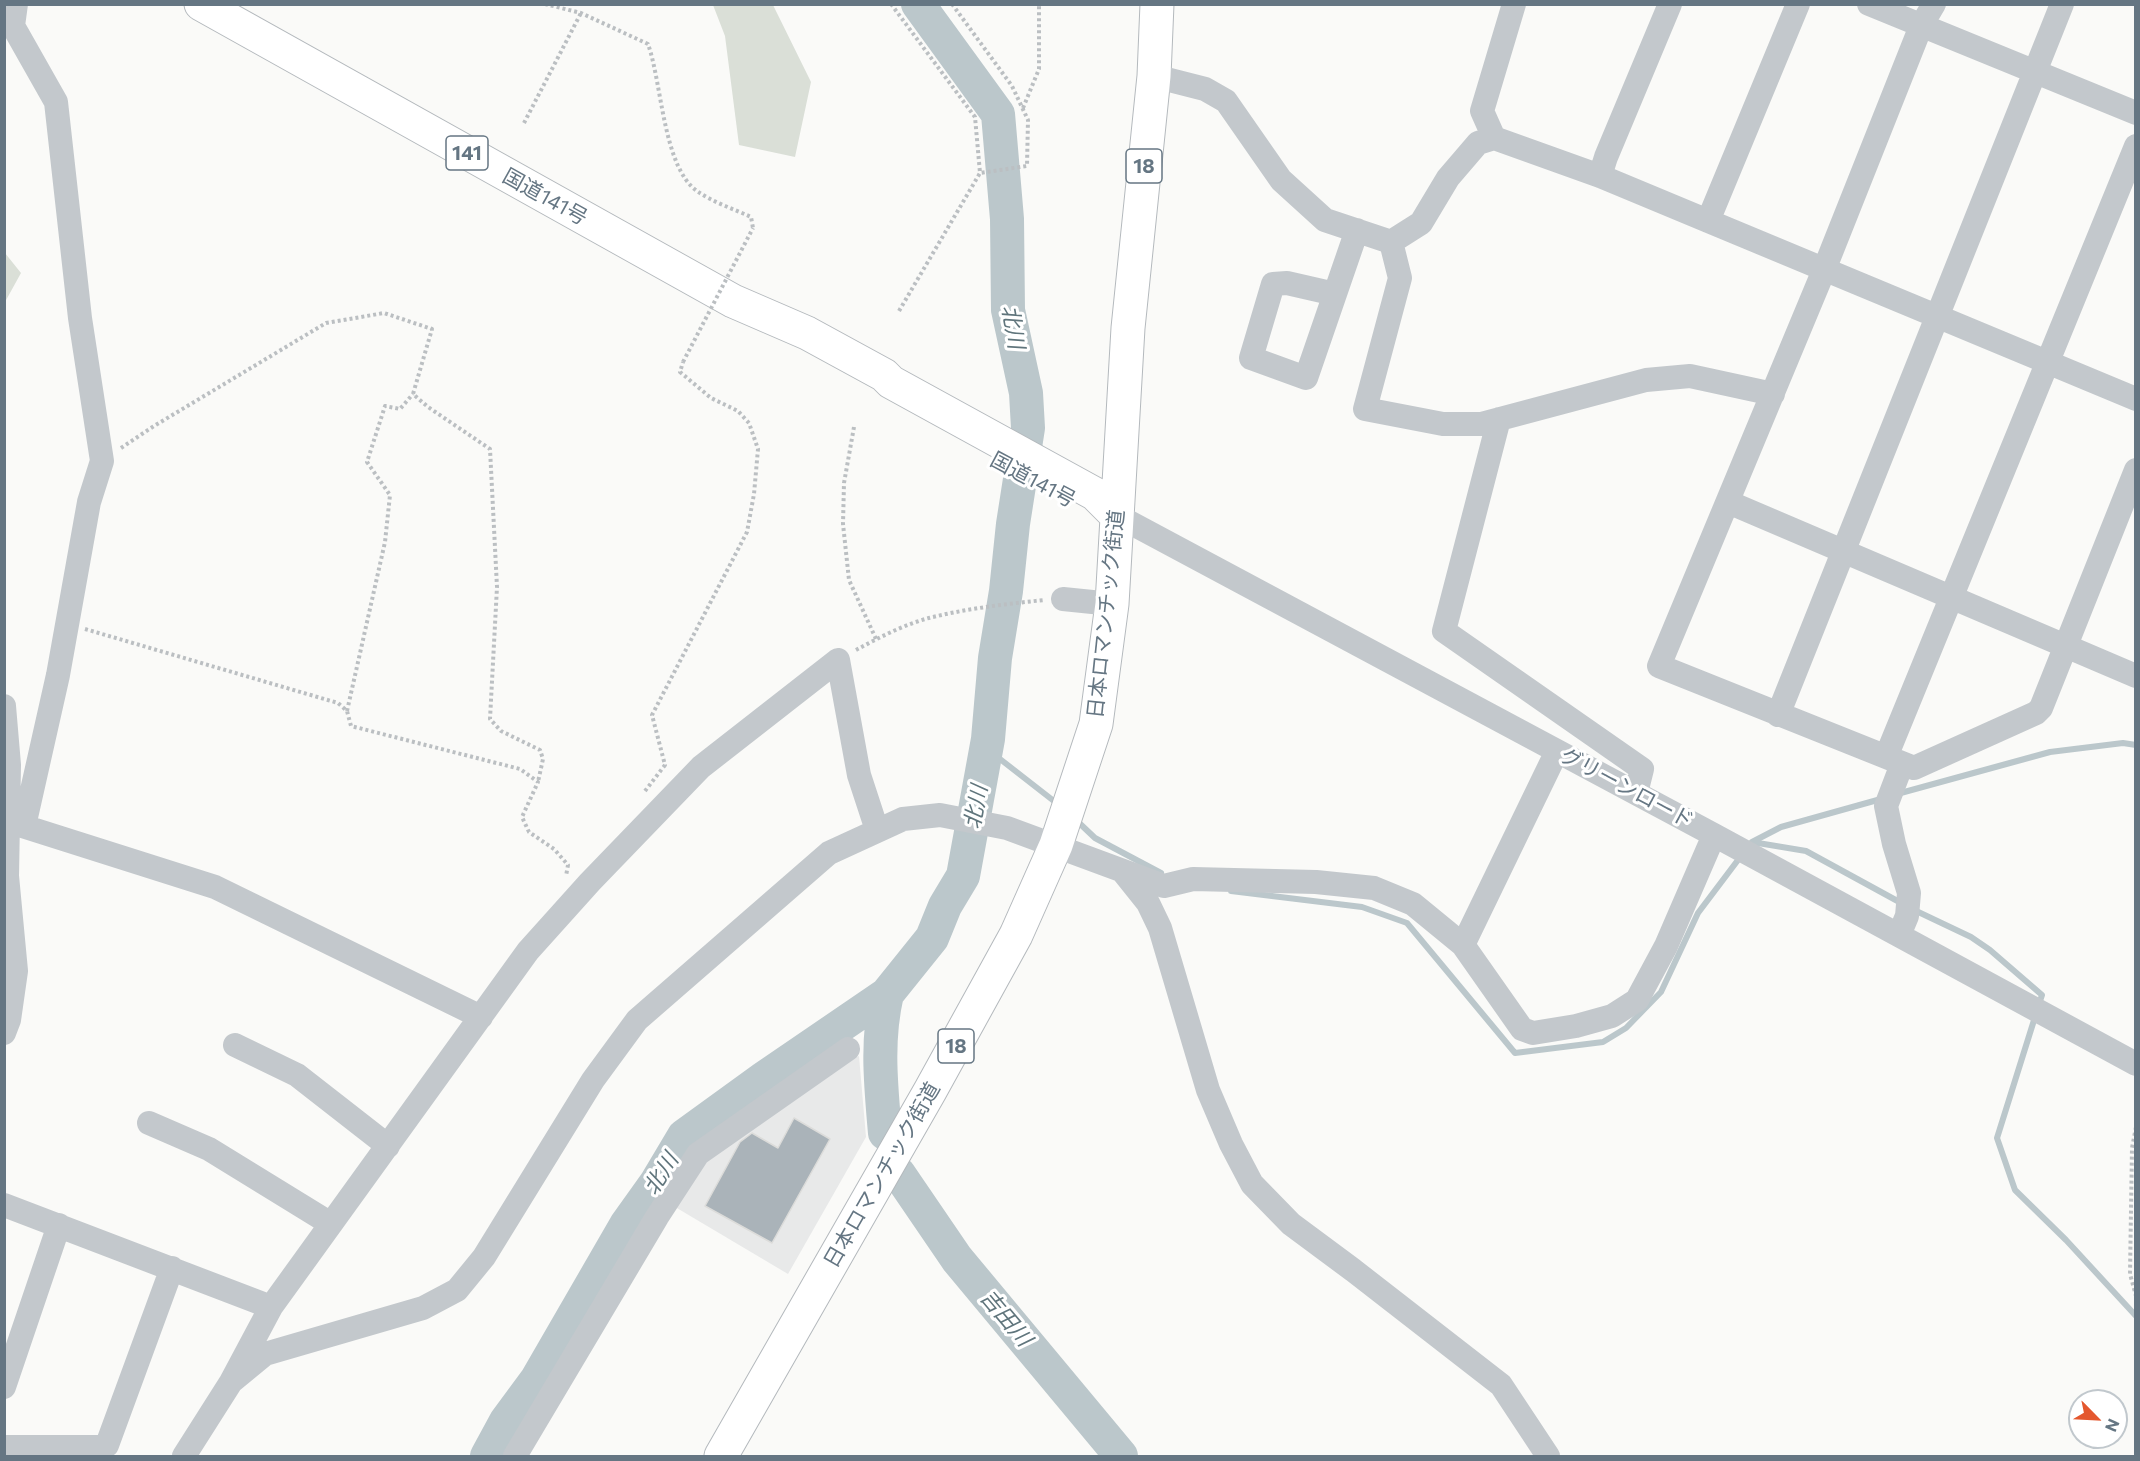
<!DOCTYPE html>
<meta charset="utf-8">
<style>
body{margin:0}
#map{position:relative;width:2140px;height:1461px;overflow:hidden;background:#fafaf8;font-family:Commissioner,sans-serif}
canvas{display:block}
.frame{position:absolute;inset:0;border:6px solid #657683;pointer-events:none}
.north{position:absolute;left:2068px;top:1389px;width:60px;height:60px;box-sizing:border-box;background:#fff;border:2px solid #c1c8cd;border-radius:50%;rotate:114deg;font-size:16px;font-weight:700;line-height:24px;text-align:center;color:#657683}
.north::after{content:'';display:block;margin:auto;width:21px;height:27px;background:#e4572e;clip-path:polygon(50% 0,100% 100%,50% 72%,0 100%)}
</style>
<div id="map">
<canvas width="2140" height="1461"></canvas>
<div class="frame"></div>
<div class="north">N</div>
</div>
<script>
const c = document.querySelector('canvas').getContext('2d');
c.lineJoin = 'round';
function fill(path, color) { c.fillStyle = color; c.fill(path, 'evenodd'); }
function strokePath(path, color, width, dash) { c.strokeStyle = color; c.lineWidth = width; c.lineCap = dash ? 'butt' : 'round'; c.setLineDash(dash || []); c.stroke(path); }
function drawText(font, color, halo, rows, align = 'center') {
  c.font = font + ' Commissioner,"Noto Sans JP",sans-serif'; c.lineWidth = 6; c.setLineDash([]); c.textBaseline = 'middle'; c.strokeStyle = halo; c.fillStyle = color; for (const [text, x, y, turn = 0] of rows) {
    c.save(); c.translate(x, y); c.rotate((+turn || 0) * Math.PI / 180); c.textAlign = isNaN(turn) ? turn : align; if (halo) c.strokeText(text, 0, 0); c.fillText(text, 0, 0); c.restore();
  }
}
fill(new Path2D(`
 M859,1056L866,1137L788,1274L665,1201L718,1141L843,1062Z`), '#e8e9e9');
fill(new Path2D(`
 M713,5H773L811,82L795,157L739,145L725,36Z
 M5,253L21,273L5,302Z`), '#dadfd7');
strokePath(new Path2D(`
 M988,739L991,752L1059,805
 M1897,794L2050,752L2123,743L2136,745
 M1076,820L1095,838L1161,873
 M1752,842L1781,827L1881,799
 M1747,848L1752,842L1806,851L1903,904
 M1231,891L1362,907L1407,923L1515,1053L1603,1042L1626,1028L1661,992L1698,913L1741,856
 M1912,909L1971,937L1990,950L2042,995L2039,1004
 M2035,1017L1997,1138L2015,1190L2066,1240L2136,1316`), '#bbc7cb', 6);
strokePath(new Path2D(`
 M885,1133C881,1086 876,1041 887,994
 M899,1174L957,1259L1121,1456
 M487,1456L506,1421L537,1379L626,1225L656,1183L684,1136L764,1078L887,994L932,938L945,906L963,876L988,739L995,658L1006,591L1013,524L1028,428L1026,393L1008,310L1007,219L998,114L918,4`), '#bbc7cb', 34);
const building = new Path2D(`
 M794,1118L830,1139L772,1243L705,1206L740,1142L752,1133L778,1148Z`);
fill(building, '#aab3b9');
strokePath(building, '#dcdcda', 1.5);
const highway = new Path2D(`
 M201,4L733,301L807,333L884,375L891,382L1095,494L1116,515
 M721,1456L930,1091L1016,935L1056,845L1096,724L1112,604L1128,328L1154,76L1157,4`);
strokePath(highway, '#b4b9bd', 35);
strokePath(new Path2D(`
 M545,4L581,13L648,44C662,83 663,167 697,191C712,202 734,209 751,217L753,228
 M891,4L975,117L980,173L899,311
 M952,4L1012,86L1028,120L1027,166L980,173
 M1023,108L1039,69V4
 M524,123L581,13
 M854,427L844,483L843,524L849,580L876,639
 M121,448L154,426L326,323L384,313L432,329L413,394L428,407L490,449L497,587L490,719L501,731L540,750L543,759L538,782
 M85,629L338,703L347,711L351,726L520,769L538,782L522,817L529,832L554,849L568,865L566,876
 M856,650C880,637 907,623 933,617C970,608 1007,604 1044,600
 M347,711L385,542L390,495L367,462L385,406L400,409L413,394
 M645,791L665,765L652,715L747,532L754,494L758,449L749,423L738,411L711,398L680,372L683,362
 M2136,1127L2132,1148L2130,1274L2136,1296`), '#bbbfc2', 4, [3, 3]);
strokePath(new Path2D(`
 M16,4L13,26L56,102L80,318L102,461L89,502L58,675L24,826
 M1869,4L2136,113
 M1934,4L1921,26L1824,270L1659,666L1914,768L2036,713L2041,708L2136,470
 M1154,76L1205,89L1226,101L1281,180L1325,220L1391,242
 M1494,138L1482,111L1514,4
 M1600,176L1606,157L1670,4
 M1708,221L1798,4
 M1391,242L1421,223L1448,178L1478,143L1494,138L1600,176L2136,399
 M1391,242L1400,278L1365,409L1443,424H1481L1646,380L1690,376L1773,394
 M1335,294L1287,283L1273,284L1251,358L1306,378L1357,230
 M1499,419L1444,631L1642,769L1636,793
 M1728,502L2136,676
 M1116,515L1714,835L2136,1064
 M1063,599L1112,604
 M4,706L9,765L7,876L16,971L9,1020L4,1033
 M1778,715L2062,4
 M1886,757L2136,146
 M10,822L215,887L481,1017
 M1124,873L1148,903L1160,928L1208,1090L1231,1144L1252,1184L1291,1224L1353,1270L1501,1385L1548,1456
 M1899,935L1907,916L1909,893L1894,844L1886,806L1902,764
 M1463,945L1557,751
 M235,1045L297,1075L388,1146
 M149,1123L209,1149L331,1224
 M4,1205L271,1307
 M231,1382L265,1354L423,1308L457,1290L484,1257L593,1080L637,1020L829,853L903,819L940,815L1007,828L1164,886L1193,879L1316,882L1374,888L1413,904L1463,945L1522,1029L1533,1033L1576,1026L1612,1016L1637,1000L1666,946L1714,835
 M4,1387L59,1225
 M4,1447H101L107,1445L172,1268
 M184,1456L231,1382L271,1307L528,951L590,882L701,767L838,660L859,775L877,830
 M515,1456L657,1217L698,1154L848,1049`), '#c3c8cc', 24);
strokePath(highway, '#fff', 33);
strokePath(new Path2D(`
 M683,362L753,228`), '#bbbfc2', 4, [3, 3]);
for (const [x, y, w] of [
 [467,153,42],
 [1144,166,36],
 [956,1046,36]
]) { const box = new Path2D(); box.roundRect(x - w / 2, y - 17, w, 34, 4.5); c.fillStyle = '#fff'; c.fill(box); strokePath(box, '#657683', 1.5); }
drawText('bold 20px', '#657683', null, [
 ["141",467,153],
 ["18",1144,166],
 ["18",956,1046]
]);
drawText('21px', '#657683', '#fff', [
 ["国道141号",545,197,29],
 ["国道141号",1033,480,28],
 ["日本ロマンチック街道",1106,614,-84],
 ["グリーンロード",1627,788,28],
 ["日本ロマンチック街道",882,1175,-60]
]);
drawText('italic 22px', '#60757c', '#fff', [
 ["北川",1013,327,80],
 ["北川",976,807,-80],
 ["北川",661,1174,-58],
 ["吉田川",1006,1318,50]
]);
</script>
